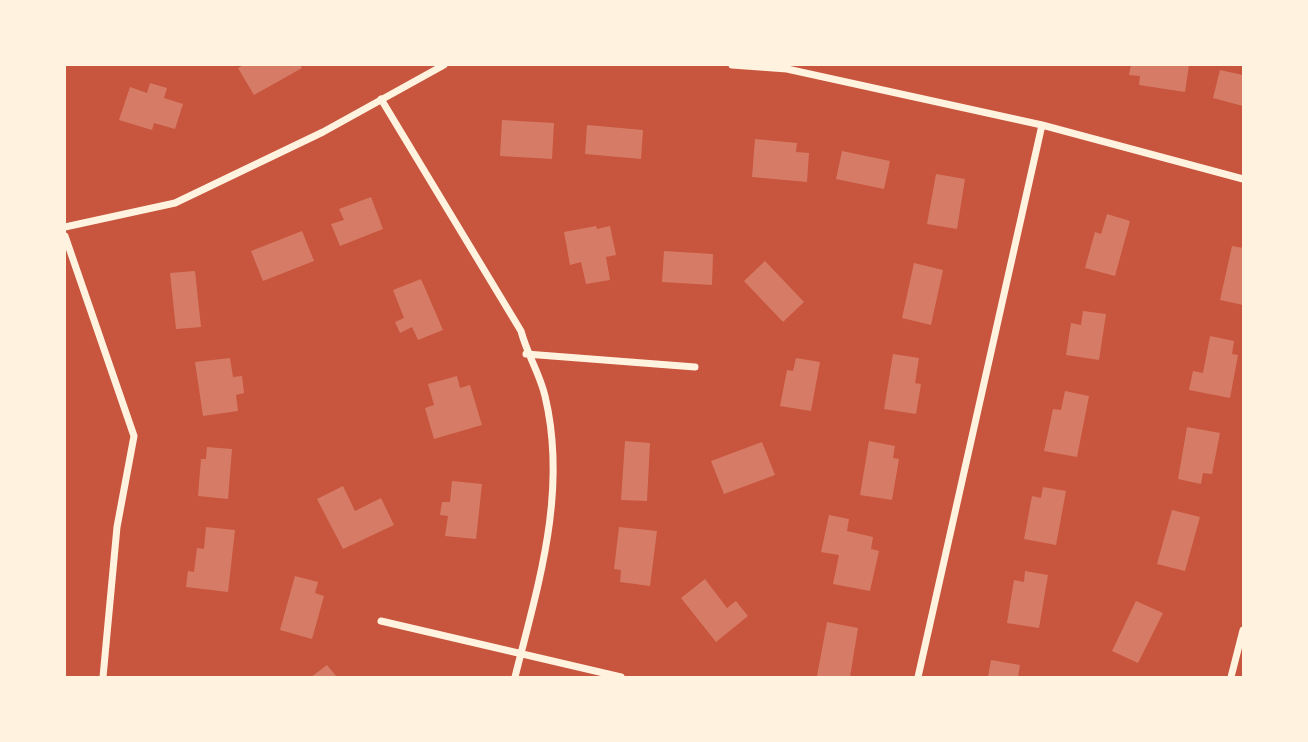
<!DOCTYPE html>
<style>
body{margin:0}
#map{position:relative;width:1308px;height:742px;overflow:hidden;background:#c8553d;font-family:"Crimson Pro",serif}
canvas{display:block}
.frame{position:absolute;inset:0;border:66px solid #fff3e0;pointer-events:none}
</style>
<div id="map">
<canvas width="1308" height="742"></canvas>
<div class="frame"></div>
</div>
<script>
const c = document.querySelector('canvas').getContext('2d');
c.lineJoin = 'round';
function fill(path, color) { c.fillStyle = color; c.fill(path, 'evenodd'); }
function strokePath(path, color, width, dash) { c.strokeStyle = color; c.lineWidth = width; c.lineCap = dash ? 'butt' : 'round'; c.setLineDash(dash || []); c.stroke(path); }
fill(new Path2D(`
 M244,65H300L302,68L254,95L238,68Z
 M1131,65H1189L1185,92L1139,85L1140,76L1129,75Z
 M1220,70L1243,75V106L1213,98Z
 M150,83L167,88L164,98L183,104L175,129L154,123L152,130L119,120L130,87L147,93Z
 M502,120L554,123L552,159L500,156Z
 M587,125L643,130L641,159L585,154Z
 M755,139L797,143L796,152L809,153L807,182L752,177Z
 M842,151L890,161L884,189L836,179Z
 M936,174L965,179L957,229L927,224Z
 M371,197L383,229L340,246L331,224L344,220L339,209Z
 M1107,214L1130,221L1115,276L1085,268L1095,232L1101,234Z
 M596,226L597,229L610,226L616,255L606,257L610,280L586,284L581,262L570,265L564,232Z
 M302,231L314,261L263,281L251,251Z
 M1232,246L1243,248V305L1220,300Z
 M664,251L713,254L712,285L662,282Z
 M765,261L804,302L783,322L744,281Z
 M914,263L943,270L931,325L902,318Z
 M195,271L201,327L176,329L170,273Z
 M421,279L443,330L418,340L412,327L400,333L395,322L404,318L393,290Z
 M1083,311L1106,314L1099,360L1066,355L1071,323L1081,325Z
 M1210,336L1234,341L1232,354L1238,355L1230,398L1189,390L1193,371L1203,373Z
 M893,354L919,358L915,383L921,384L916,414L884,409Z
 M230,358L233,377L242,376L244,393L236,395L238,411L203,416L195,362Z
 M796,358L820,362L811,411L780,406L787,370L793,371Z
 M457,376L460,388L470,385L482,425L434,439L425,408L434,405L428,384Z
 M1065,391L1089,396L1077,457L1044,451L1053,409L1061,410Z
 M1187,427L1220,433L1212,474L1203,473L1201,484L1178,479Z
 M625,441L650,443L647,501L621,500Z
 M869,441L895,446L893,458L899,459L892,500L860,495Z
 M762,442L775,475L724,494L711,461Z
 M207,447L232,449L228,499L198,496L201,459H206Z
 M452,481L482,484L476,539L445,536L448,516L440,515L442,502H450Z
 M343,486L355,511L381,498L394,525L343,549L317,499Z
 M1043,487L1066,491L1056,545L1024,539L1032,496L1041,498Z
 M1172,510L1200,517L1185,571L1157,564Z
 M829,515L849,519L847,531L873,537L871,549L879,551L870,591L833,584L839,555L821,552Z
 M206,527L235,530L228,592L186,587L188,571L194,572L197,548L204,549Z
 M619,527L657,531L650,586L620,582L621,570L614,569Z
 M1025,571L1048,575L1039,628L1007,623L1014,580L1024,582Z
 M295,576L318,582L315,593L324,596L312,639L280,630Z
 M705,579L727,608L736,601L748,616L716,642L681,598Z
 M1136,601L1163,613L1138,663L1112,651Z
 M827,622L858,628L850,677L817,676Z
 M991,660L1020,665L1018,677H988Z
 M327,665L337,677H311Z`), '#d67c66');
strokePath(new Path2D(`
 M732,65L787,69L1042,125L1243,179
 M381,99L521,331C527,354 540,374 545,396C568,492 538,585 515,677
 M65,227L175,203L323,132L444,65
 M65,236L134,436L117,527L103,677
 M526,354L695,367
 M381,621L621,677
 M918,677L1042,125
 M1231,677L1243,630`), '#fff3e0', 7);
</script>
